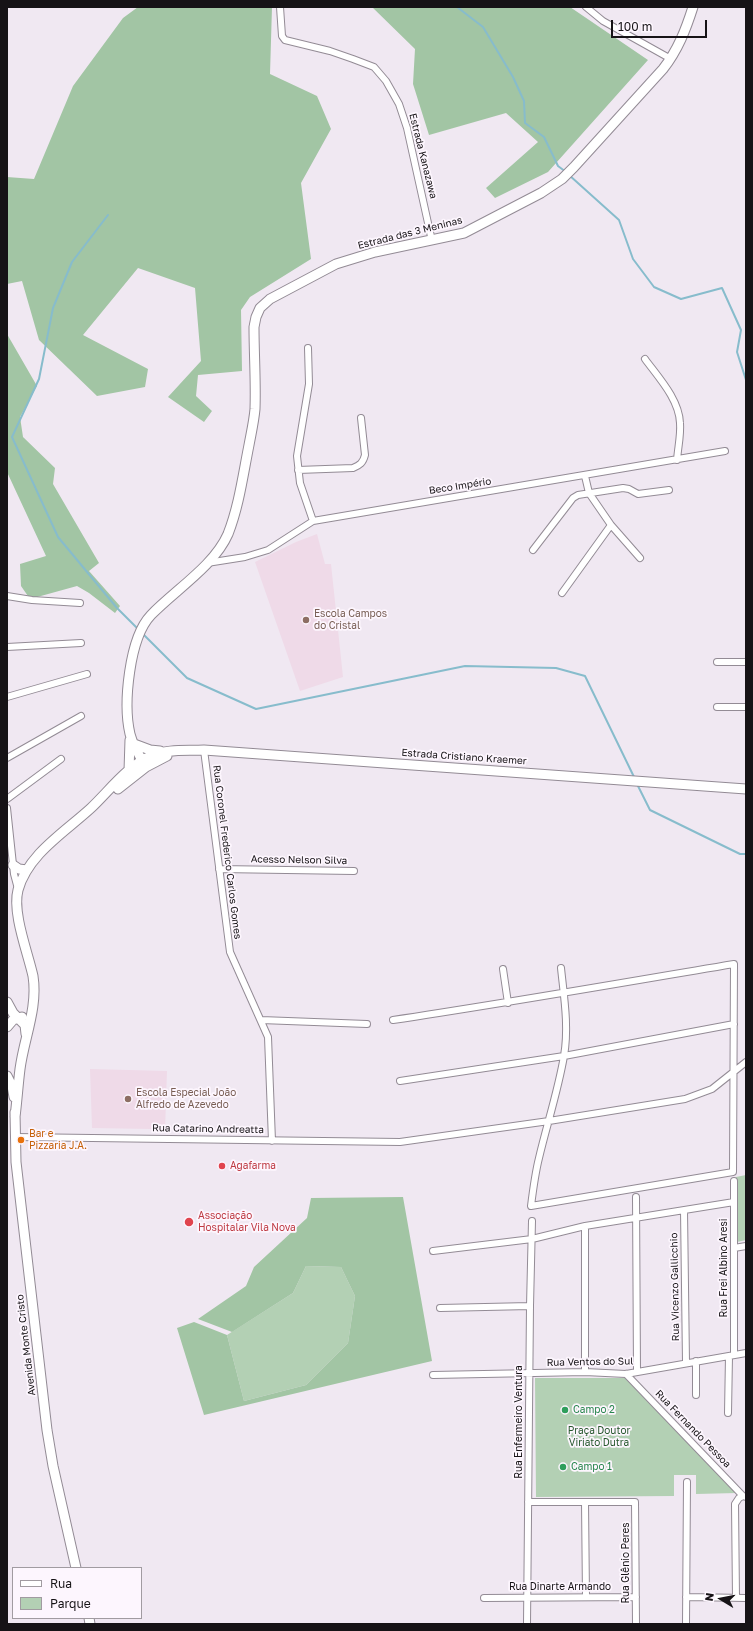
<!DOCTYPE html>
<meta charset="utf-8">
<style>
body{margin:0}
#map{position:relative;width:753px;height:1631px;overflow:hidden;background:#f0e8f2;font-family:"Golos Text",sans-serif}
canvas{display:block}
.frame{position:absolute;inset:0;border:8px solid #161316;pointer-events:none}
.legend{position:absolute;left:12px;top:1567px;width:130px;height:52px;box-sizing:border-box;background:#fdf6fe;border:1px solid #a19ba1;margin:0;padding:5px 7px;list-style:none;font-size:12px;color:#161316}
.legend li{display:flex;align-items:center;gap:8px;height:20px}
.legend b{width:20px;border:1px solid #a19ba1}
.north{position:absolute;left:701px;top:1579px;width:40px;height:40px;-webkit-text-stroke:3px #fdf6fe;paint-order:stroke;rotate:280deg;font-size:11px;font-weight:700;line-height:16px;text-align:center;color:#161316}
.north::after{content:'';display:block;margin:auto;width:14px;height:18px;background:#161316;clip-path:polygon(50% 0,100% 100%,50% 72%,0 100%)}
.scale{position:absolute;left:611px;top:20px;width:96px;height:18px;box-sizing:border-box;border:2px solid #161316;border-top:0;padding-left:5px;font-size:12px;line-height:14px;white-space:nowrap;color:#161316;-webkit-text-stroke:3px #fdf6fe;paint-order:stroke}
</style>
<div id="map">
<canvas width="753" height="1631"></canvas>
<div class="frame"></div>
<ul class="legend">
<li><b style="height:5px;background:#fff"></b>Rua</li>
<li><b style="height:11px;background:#b3d0b4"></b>Parque</li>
</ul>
<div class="north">N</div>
<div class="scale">100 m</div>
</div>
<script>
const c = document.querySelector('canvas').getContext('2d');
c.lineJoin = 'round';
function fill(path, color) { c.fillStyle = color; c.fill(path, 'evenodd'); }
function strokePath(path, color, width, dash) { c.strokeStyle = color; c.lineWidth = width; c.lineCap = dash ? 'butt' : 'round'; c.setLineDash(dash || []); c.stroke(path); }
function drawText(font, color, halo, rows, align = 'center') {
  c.font = font + ' "Golos Text",sans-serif'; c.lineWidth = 3.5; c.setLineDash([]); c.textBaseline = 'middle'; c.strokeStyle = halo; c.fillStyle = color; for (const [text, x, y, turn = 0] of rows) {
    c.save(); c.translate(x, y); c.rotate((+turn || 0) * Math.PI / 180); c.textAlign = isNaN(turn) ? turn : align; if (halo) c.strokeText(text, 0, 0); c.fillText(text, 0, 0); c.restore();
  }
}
fill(new Path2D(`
 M317,534L325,564H331L343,677L300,691L255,562L296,542Z
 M90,1069L167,1071L165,1131H152L151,1129L92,1128Z`), '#efdae8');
fill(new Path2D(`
 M746,1175V1240L737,1242L736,1177Z
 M306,1266L341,1267L355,1296L348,1343L306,1385L244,1401L227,1335L293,1293Z
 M535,1378H625L737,1493L696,1494V1475H674V1496L536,1497Z`), '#b3d0b4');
fill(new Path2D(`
 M138,7H272L270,74L317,96L331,129L301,183L311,259L250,297L241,310L242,371L198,375L196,396L212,411L204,422L168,397L201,361L195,288L138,268L83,335L148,369L145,387L97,396L39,340L22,281L7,284V177L34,179L73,86L123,18Z
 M372,7H570L648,60L548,172L495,198L486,188L538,142L506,113L429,135L413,84L415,49Z
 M7,334L37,386L20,417L23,437L55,468L53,484L99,563L89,571L120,606L115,613L89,593L77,586L30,599L21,586L20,564L46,556L7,472Z
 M403,1197L432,1361L204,1415L177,1328L194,1322L227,1335L244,1401L306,1385L348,1343L355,1296L341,1267L306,1266L293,1293L232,1332L198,1319L246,1286L254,1267L307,1218L311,1198Z`), '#a2c5a4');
strokePath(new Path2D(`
 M457,7L483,27L513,77L524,101L525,123L544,137L558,166L566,172
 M569,175L619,220L633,259L654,287L681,299L722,288L741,330L737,352L746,380
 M108,215L72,262L53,308L39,379L12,437L58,537L117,608L139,630
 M143,634L187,678L256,709L465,666L556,668L585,676L635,779
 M637,784L650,810L740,854H746`), '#87bccc', 2);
const minor = new Path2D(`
 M280,7L282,36L285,40L330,51L353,59L374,67L386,81L399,104L407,128L432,241
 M586,7L603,21L671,59
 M308,348L309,384L297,456L300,483L313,521
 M645,359C658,377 679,399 680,423C681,435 678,447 677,460
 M298,470L353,468C360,465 363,463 365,455L361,418
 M585,476L589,493L611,525L640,558
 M533,550L573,498L578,495L623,488L629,489L638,494L669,490
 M207,563L245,557L268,550L313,521L725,451
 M562,593L611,525
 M7,596L32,600L80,603
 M7,647L81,643
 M717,662H746
 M7,697L87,674
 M717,707H746
 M204,750L230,952L268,1037L272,1141
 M7,758L81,716
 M7,799L61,759
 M7,808L14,874L18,889
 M219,869L354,871
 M503,969L508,1003
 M261,1020L367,1024
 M393,1020C507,1003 620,983 734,964L733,1172L531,1206C533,1190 535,1174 539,1158C547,1124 558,1091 564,1056C569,1027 564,997 561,968
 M400,1081L564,1056L734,1024
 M15,1137L400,1142L549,1121L685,1099L712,1089L746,1062
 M734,1181V1355
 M636,1197L637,1372
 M684,1210L686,1363
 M585,1226V1372
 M734,1248L746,1246
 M433,1251L532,1239L585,1226L734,1202
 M440,1308L530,1306
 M626,1374L743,1496L746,1497
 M433,1375L585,1372L626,1374L746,1353
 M696,1395V1361
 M728,1413L729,1356
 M528,1502H635L636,1624
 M585,1502L586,1597
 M686,1597L746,1598
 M484,1598L636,1597
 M736,1598L735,1504L739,1498L743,1496
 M527,1624L530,1306L532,1221
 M686,1624L687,1482`);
const secondary = new Path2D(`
 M134,744L150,750L160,751
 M146,767C140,757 133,746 130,734C123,704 129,638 151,615C175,590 214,566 228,534C239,506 243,475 249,445C251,434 254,421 255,409C256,382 254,355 254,327L256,317L260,308L270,299L336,264L375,252L464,233L541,193L562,179L574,167L663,69C678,50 686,29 693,7
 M129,771L130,740
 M118,789L146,767L167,756
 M13,865L19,869L27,870
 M7,1002L13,1013L25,1025L26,1034
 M7,1027L13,1020L22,1017
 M7,1076L12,1086L14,1097
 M15,1112L16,1162L47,1430L53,1466L76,1568
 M15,1117C17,1101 18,1085 20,1069C24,1038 38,1008 33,976C28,953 12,913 18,890C28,854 65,832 91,808C110,790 128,765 153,755C167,749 188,751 204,750L746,789
 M89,1618L90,1624`);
strokePath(minor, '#938b95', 8);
strokePath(secondary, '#938b95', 11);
strokePath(minor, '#fff', 6);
strokePath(secondary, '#fff', 9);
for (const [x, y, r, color] of [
 [306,620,4,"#8d6e63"],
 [128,1099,4,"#8d6e63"],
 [21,1140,4,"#e8710a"],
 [222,1166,4,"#e0444e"],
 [189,1222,5,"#e0444e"],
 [565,1410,4,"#2e9e5b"],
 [563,1467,4,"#2e9e5b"]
]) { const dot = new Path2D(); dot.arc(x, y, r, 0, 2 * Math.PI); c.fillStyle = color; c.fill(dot); strokePath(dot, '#fdf6fe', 1.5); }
drawText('10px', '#161316', '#fdf6fe', [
 ["Estrada Kanazawa",423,156,76],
 ["Estrada das 3 Meninas",410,233,-14],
 ["Beco Império",460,486,-9],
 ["Estrada Cristiano Kraemer",464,757,4],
 ["Rua Coronel Frederico Carlos Gomes",227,852,83],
 ["Acesso Nelson Silva",299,860,1],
 ["Rua Catarino Andreatta",208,1129,1],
 ["Rua Frei Albino Aresi",724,1268,-90],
 ["Rua Vicenzo Gallicchio",675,1287,-91],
 ["Avenida Monte Cristo",26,1345,-97],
 ["Rua Ventos do Sul",590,1362,-1],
 ["Rua Enfermeiro Ventura",519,1422,-90],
 ["Rua Fernando Pessoa",693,1429,46],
 ["Rua Glênio Peres",626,1563,-90],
 ["Rua Dinarte Armando",560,1587]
]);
drawText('10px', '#785e54', '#fdf6fe', [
 ["Escola Campos",314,614],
 ["do Cristal",314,626],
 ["Escola Especial João",136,1093],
 ["Alfredo de Azevedo",136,1105]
], 'left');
drawText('10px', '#c56008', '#fdf6fe', [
 ["Bar e",29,1134],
 ["Pizzaria J.A.",29,1146]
], 'left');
drawText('10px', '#be3a42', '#fdf6fe', [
 ["Agafarma",230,1166],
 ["Associação",198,1216],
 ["Hospitalar Vila Nova",198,1228]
], 'left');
drawText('10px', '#27864d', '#fdf6fe', [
 ["Campo 2",573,1410],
 ["Campo 1",571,1467]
], 'left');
drawText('10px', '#26582d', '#fdf6fe', [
 ["Praça Doutor",599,1431],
 ["Viriato Dutra",599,1443]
]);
</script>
